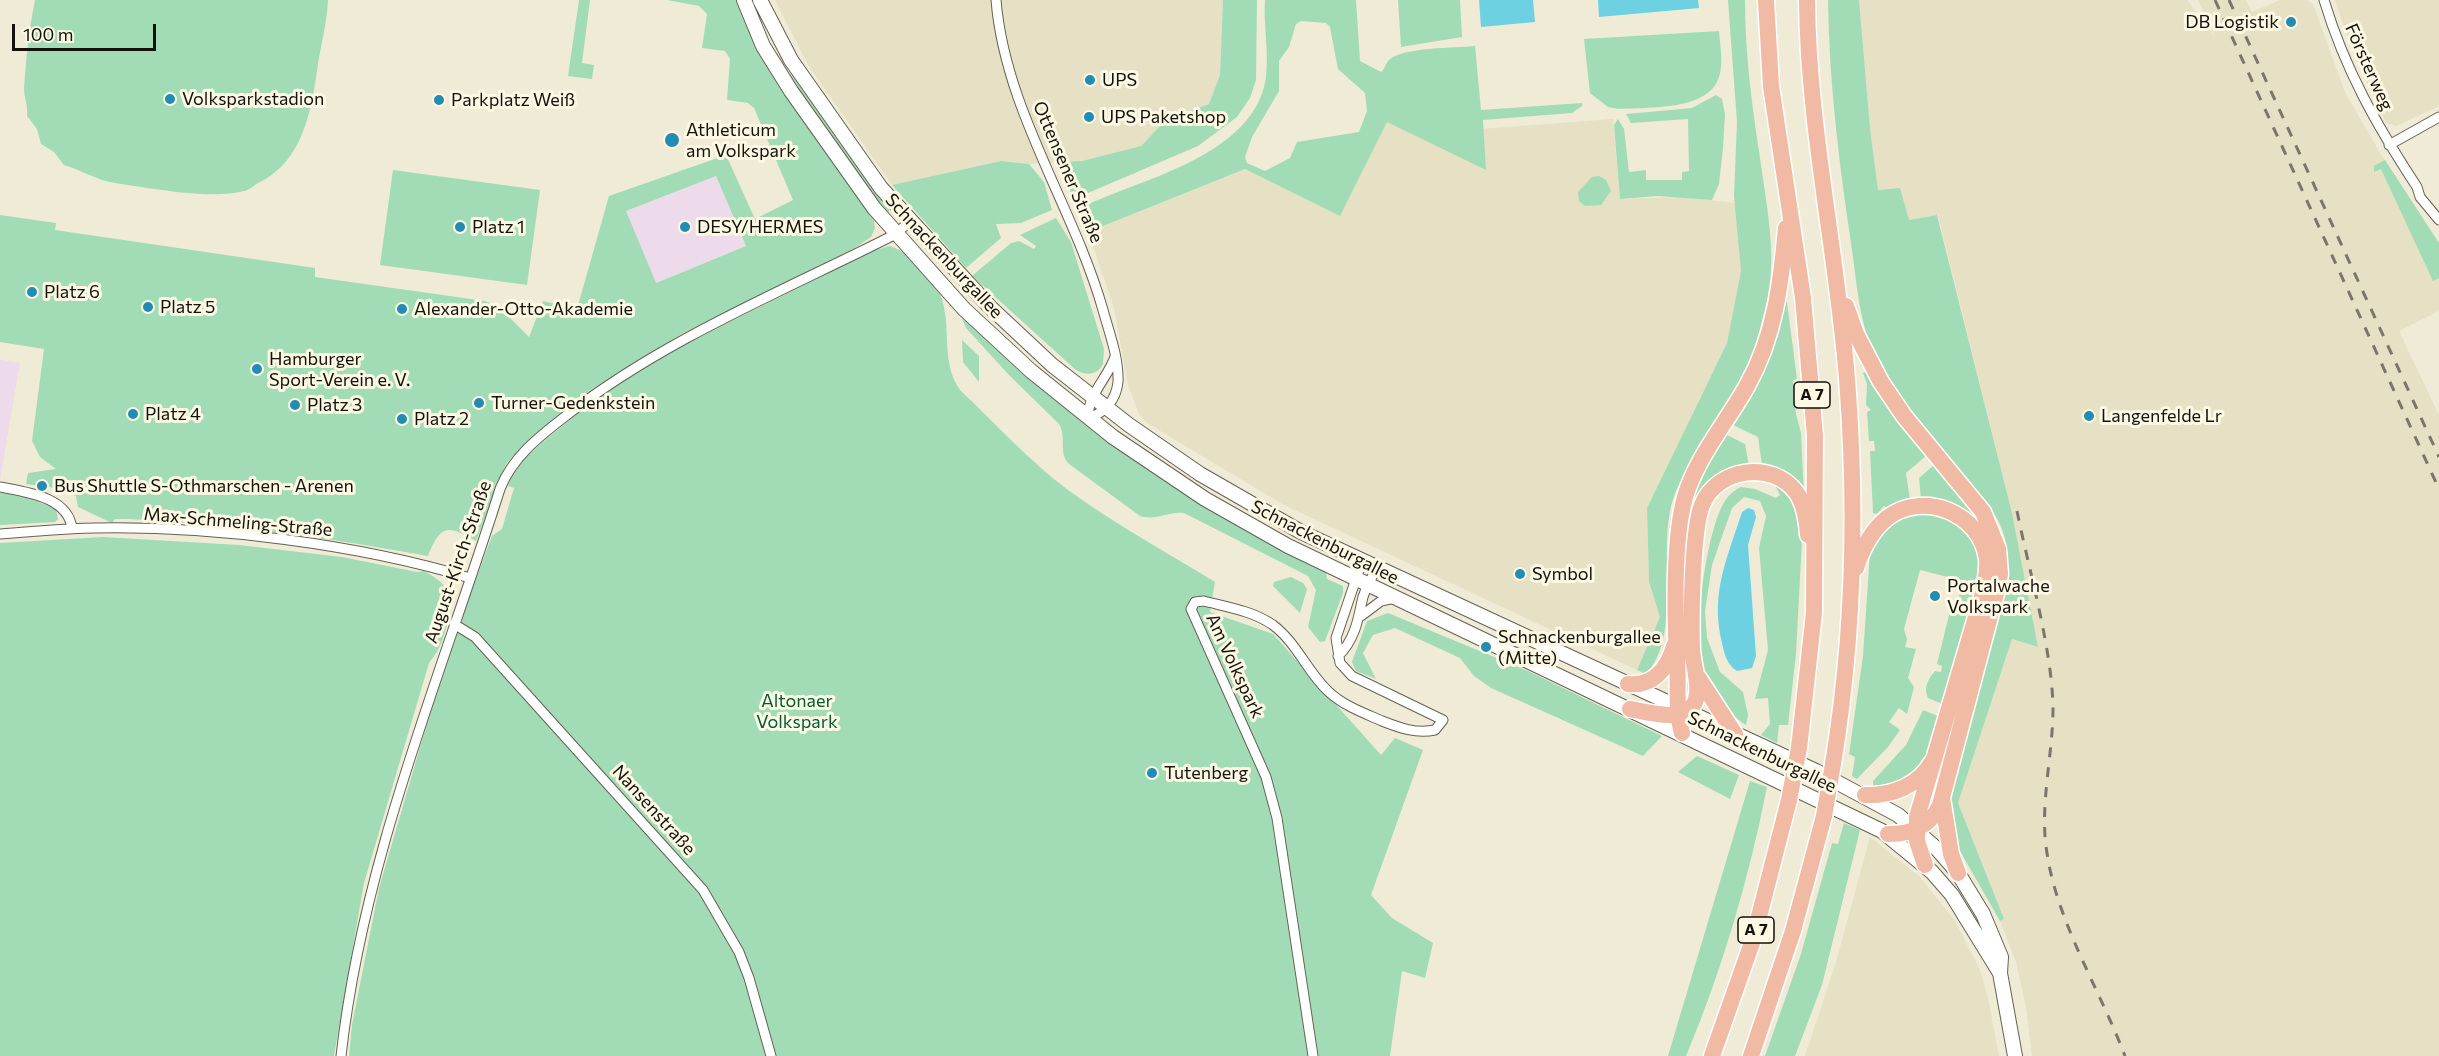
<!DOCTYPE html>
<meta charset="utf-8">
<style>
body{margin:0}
#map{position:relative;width:2439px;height:1056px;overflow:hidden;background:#efebd7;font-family:Commissioner,sans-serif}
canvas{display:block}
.scale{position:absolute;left:12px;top:24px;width:144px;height:27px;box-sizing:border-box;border:3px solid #13120b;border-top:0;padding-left:8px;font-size:18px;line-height:21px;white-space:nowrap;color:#13120b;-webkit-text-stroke:4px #fdf8e4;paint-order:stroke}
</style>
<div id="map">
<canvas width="2439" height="1056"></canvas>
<div class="scale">100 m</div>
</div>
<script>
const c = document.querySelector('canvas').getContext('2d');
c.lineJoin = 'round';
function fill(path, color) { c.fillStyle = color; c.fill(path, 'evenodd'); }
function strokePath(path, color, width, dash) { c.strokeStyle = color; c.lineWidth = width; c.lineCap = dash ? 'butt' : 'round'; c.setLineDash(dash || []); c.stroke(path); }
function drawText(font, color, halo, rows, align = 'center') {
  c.font = font + ' Commissioner,sans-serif'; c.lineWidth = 6; c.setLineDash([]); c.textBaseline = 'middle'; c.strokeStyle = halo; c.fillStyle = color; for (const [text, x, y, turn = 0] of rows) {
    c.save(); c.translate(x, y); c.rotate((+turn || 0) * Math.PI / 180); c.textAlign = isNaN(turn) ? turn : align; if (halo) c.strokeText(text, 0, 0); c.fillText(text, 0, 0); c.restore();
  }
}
fill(new Path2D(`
 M716,176L746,246L655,283L626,211Z
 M0,360L20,363L0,480Z`), '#eddaea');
fill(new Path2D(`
 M775,0H1223L1220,75L1209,104L1166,120L1141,146L1082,161L1029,164L1001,161L892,185L808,65Z
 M1859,0H2187L2215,37L2198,0H2246L2252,12L2280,0H2307L2313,4L2345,92L2380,153L2439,243V311L2399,331L2439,415V1056H2032L2026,1007L2016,962L2000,921L2004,919L1958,803L2012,639L2038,647L2012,513L1938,215L1909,220L1878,191L1870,128Z
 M2335,0H2439V106L2396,126L2386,123L2353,53Z
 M1613,119L1620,199L1680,197L1736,203L1741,271L1727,343L1647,508L1649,582L1660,617L1637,670L1284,505L1147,423L1139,414L1128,385L1114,308L1088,232L1245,169L1340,216L1387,121L1467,130Z
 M1870,837L1920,877L1955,921L1980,970L1988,998L1999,1056H1805L1836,962Z`), '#e6e0c4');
fill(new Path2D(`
 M35,0H328C327,24 320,48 317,71C311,114 301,162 260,182C255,184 250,190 244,191C211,200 149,188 115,183C96,180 81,170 64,165L54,152L41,144L37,129L27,116C28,105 24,96 24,89C26,59 29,29 35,0Z
 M579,0H590L582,63L594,65L592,79L568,76Z
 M667,0H738L782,88L821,147L873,216L875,228L871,237L853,249L683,333L591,390L524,444L506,464L476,541C448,525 441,524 428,556C329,538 230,524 129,519H115L112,523L78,507L76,496L50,487L26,484L28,473L56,469L40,457L32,441L44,349L0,342V215L56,223L55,230L315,268V277L485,301L498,306L529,337L543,301L577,309L609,196L726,155L755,219L793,200L754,108L748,103L727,100L730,59L725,51L702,48L707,14L699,6ZM716,176L746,246L656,283L626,211Z
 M1223,0H1257L1256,80L1250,98L1237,117L1198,146L1074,199L1057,162L1082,161L1141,146L1166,120L1209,104L1220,75Z
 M1265,0H1356L1360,61L1381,72C1385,69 1385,64 1389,60C1403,47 1455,48 1475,46L1481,110L1582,103V106L1572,113L1483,120L1486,170L1387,122L1340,216L1245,169L1088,232L1078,209C1136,180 1245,159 1264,87C1271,60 1263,28 1265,0ZM1301,21L1326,23L1330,27L1338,69L1365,93L1367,111L1359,132L1297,142L1290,158L1265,171L1247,163L1245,157L1252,137L1279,91V61L1289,47L1296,24Z
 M1398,0H1460L1462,37L1401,47Z
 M1728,0H1745C1745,53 1752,106 1760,158C1765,195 1773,234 1771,271C1770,292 1764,313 1759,333C1749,369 1729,404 1709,435C1694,459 1675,483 1670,512C1660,560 1681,637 1646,674L1637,670L1660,617L1649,582L1647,508L1727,343L1741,271L1734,196L1737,122Z
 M1828,0H1859L1870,128L1878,190L1900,188L1909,220L1937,215L2012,513L2038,647L2012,639L1958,803L2004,919L2000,921L1956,844L1949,801L1952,778L2005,596C2008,570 2011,541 1996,517C1988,503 1974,491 1964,479C1929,437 1888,393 1869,341C1858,311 1856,276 1851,243C1839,163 1829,81 1828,0Z
 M1719,31C1720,45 1723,60 1720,73C1713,112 1647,107 1618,109L1608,107L1590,93L1584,39Z
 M785,69L801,85L889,206V216L859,180Z
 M1716,95L1722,99L1725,114L1723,148L1719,184L1712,200L1658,196L1620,199L1614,125L1618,119L1624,129L1629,172L1646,170V180H1682V172L1689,171L1688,119L1631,123L1626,114L1692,108Z
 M2385,160L2439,243V278L2433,281L2381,169L2374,172V166Z
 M1001,161L1029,164L1044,182L1052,210L1021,223L996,224L1001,238L966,268L892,185Z
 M393,170L540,190L527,285L380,265Z
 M1592,177L1599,176L1606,180L1611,191L1601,205L1585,206L1579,201L1578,192Z
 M1056,218L1071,242L1104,349L1103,364C1098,375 1086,376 1076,370L972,276L1011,243L1019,241L1034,249L1036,246L1020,235Z
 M889,246C903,250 909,256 918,267C924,274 932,280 937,288C955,320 938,359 960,390C995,423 1029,461 1068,490C1115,524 1166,552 1215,582L1210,612L1273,634L1381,755L1395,738L1423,750L1371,895L1392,918L1433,943L1425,978L1402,971L1390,1056H349L352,1025L379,888L444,665L492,536L502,529L514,488L508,486C518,461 539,445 559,429C572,418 584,406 598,397C655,356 720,327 782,296C816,278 852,256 889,246Z
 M1787,302L1797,379L1793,380L1796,414L1801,433L1804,497L1762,465L1758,437L1733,425L1768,361L1785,303Z
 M962,318C971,320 1017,367 1029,378C1119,456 1219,519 1326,572L1327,579L1343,586V593L1325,641L1320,642L1308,627L1316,590L1308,576L1184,513C1169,511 1156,521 1140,516L1069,464C1058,453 1067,437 1059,424L1009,375L966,328Z
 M962,340L979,356V382L963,362Z
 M1865,372L1883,401L1927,455L1906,473L1910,500L1889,508L1884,506L1877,514L1873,513L1870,451H1875L1874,441H1869L1867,412L1871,410L1866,405L1867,384L1863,373Z
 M1725,434L1745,444L1749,466L1706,487L1687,696L1683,695C1684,634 1677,528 1702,475C1708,461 1717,448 1725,434Z
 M1934,465L1982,525L1992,567L1944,501L1932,498L1921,499L1919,478Z
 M1775,485L1788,494L1799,512L1802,540L1796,654L1788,725H1779L1777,743L1761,735L1770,724L1768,698L1755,699L1768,650L1759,548L1766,516L1760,501L1744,497L1732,508L1712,565L1705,611L1707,638L1720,672L1743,692L1748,715L1746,725C1726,712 1708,686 1701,663C1693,632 1707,523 1727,498C1731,493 1735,490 1741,487L1755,489L1776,498L1780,495Z
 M0,492L31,499L56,509L58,519L55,522L0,525Z
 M1909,513L1947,515L1976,542L1982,572L1946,700L1940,703L1928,698C1923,688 1928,679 1935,671L1941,672L1942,666L1937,664L1950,611L1955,612L1963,581L1920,570L1904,629L1907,639L1905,647L1916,649L1908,678L1914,687L1907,714L1899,708L1889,722L1900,730L1888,747L1857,779L1852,776L1855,757L1849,754L1863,656L1870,552L1885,527Z
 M103,537L239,545L342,557L417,572L424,571C453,587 456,599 446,629C442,643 438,652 429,663L364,883L334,1056H0V543Z
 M1291,577L1303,583L1307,589L1300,613L1273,586L1274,582Z
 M1388,613L1528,671L1662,736L1643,756L1491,688L1474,676L1460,658L1395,628L1373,635L1363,653L1376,679L1356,671L1352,662L1367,621Z
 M1923,710L1940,717C1928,757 1919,786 1873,786V781L1906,745Z
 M1697,756L1739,775L1730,799L1678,772Z
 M1750,781L1767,787C1749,879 1722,970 1686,1056H1668Z
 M1844,823L1860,830L1822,985L1795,1056H1765L1801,954L1832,843L1838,844Z`), '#a2dcb7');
fill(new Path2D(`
 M1479,0H1533L1535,22L1481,27Z
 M1598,0H1698L1699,8L1599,17Z
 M1748,508L1754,510L1756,517L1748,545L1756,656L1752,668L1737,671C1727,665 1724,653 1722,643C1710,593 1727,559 1742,512Z`), '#6ed1e2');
const street = new Path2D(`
 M996,0C1005,110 1073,205 1103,310C1109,332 1119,358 1118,382C1116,400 1105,413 1088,418C1088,394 1107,379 1115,357
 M2324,0C2345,70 2377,126 2417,187L2420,197L2439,220
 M2389,145L2439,117
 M0,487C26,492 69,497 72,529
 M0,534C32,532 64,528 96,528C213,526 358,544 470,578
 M1361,616L1381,601L1395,598
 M454,624L475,637L703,890L739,952L749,978L771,1056
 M1338,656C1354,641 1358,621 1362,601C1364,590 1372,578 1377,567
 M341,1056C363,859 441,676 500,489C513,456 540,436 567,415C665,339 781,292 892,236L910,222
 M1313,1056L1277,818L1266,777L1191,609L1195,602L1204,601C1227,607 1253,611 1273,625C1297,643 1308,673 1329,692C1344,706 1364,713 1382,721C1400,728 1416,734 1435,730L1443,720L1352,676L1340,663L1336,638L1362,561`);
const secondary = new Path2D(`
 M744,0L763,46L791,91L874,208L964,309L1031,371L1113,437L1205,499L1288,546L1882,831L1932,872L1952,895L2000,973
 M760,0L791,60L881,188L990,307L1052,365L1129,425L1200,474L1301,532L1816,771L1898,815L1937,849L1958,873L1983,914L2001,957L2000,973L2015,1056`);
const highway = new Path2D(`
 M1766,0L1771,86L1803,298L1815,436L1814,613L1799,748
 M1807,0C1808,127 1837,252 1847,379C1857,508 1854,637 1833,764
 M1846,306L1856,334L1881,382L1904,416L1983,512L1998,549L2000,574L1997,590L1940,805C1930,827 1912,834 1888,834
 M1856,568C1862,549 1871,531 1887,518C1923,490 1981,513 1987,559C1988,573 1985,586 1981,600L1917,817V841L1925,865
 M1698,677L1735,734
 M1628,684C1653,687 1668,668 1674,646
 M1630,709C1647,712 1683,723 1694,704C1702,690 1693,665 1692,650C1691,620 1692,530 1702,505C1717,468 1772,460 1796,492C1805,504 1807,521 1808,535
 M1682,733C1675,709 1679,685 1677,660C1675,616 1672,529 1688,488C1701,452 1728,420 1747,386C1775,336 1781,283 1786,228
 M1865,795C1892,796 1918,786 1932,762
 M1942,798L1951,854L1958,873
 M1712,1056L1753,940L1789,800
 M1751,1056L1793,931L1824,816`);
strokePath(street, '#666251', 11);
strokePath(secondary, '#666251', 16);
strokePath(highway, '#fff', 19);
strokePath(street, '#fff', 9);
strokePath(secondary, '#fff', 14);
strokePath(highway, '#f1baa4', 16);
strokePath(new Path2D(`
 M2215,0L2439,489
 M2229,0L2439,457
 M2017,511C2029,571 2052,648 2053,708C2053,756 2039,806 2047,853C2057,922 2100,990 2125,1056`), '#7a776a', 3, [10, 10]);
const highwayBridge = new Path2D(`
 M1789,800L1799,748
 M1824,816L1833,764`);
strokePath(highwayBridge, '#fff', 19, []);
strokePath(highwayBridge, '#f1baa4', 16);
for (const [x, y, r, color] of [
 [2291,22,6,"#238cb3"],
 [1090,80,6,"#238cb3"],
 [170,99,6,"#238cb3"],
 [439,100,6,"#238cb3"],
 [1089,117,6,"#238cb3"],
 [672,140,8,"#238cb3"],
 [460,227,6,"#238cb3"],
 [685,227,6,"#238cb3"],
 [32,292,6,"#238cb3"],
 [148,307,6,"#238cb3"],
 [402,309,6,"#238cb3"],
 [257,369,6,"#238cb3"],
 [479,403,6,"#238cb3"],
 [295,405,6,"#238cb3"],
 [133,414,6,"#238cb3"],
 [2089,416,6,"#238cb3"],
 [402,419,6,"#238cb3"],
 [42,486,6,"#238cb3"],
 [1520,574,6,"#238cb3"],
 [1935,596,6,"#238cb3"],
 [1486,647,6,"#238cb3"],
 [1152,773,6,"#238cb3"]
]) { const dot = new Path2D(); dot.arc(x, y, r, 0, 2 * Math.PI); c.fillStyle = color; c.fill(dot); strokePath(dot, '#fdf8e4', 2); }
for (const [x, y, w] of [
 [1812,395,36],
 [1756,930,36]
]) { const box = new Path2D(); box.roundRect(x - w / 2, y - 13, w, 26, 4.5); c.fillStyle = '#fdf8e4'; c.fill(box); strokePath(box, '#13120b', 1.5); }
drawText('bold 16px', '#13120b', null, [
 ["A 7",1812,395],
 ["A 7",1756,930]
]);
drawText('18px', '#13120b', '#fdf8e4', [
 ["DB Logistik",2279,22,"right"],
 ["UPS",1102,80],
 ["Volksparkstadion",182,99],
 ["Parkplatz Weiß",451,100],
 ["UPS Paketshop",1101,117],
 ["Athleticum",686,130],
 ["am Volkspark",686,151],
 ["Platz 1",472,227],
 ["DESY/HERMES",697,227],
 ["Platz 6",44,292],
 ["Platz 5",160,307],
 ["Alexander-Otto-Akademie",414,309],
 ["Hamburger",269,359],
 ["Sport-Verein e. V.",269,380],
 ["Turner-Gedenkstein",491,403],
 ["Platz 3",307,405],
 ["Platz 4",145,414],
 ["Langenfelde Lr",2101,416],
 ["Platz 2",414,419],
 ["Bus Shuttle S-Othmarschen - Arenen",54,486],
 ["Symbol",1532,574],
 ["Portalwache",1947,586],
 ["Volkspark",1947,607],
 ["Schnackenburgallee",1498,637],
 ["(Mitte)",1498,658],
 ["Tutenberg",1164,773]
], 'left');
drawText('18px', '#13120b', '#fdf8e4', [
 ["Försterweg",2369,67,66],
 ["Ottensener Straße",1068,172,67],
 ["Schnackenburgallee",944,256,47],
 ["Max-Schmeling-Straße",238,522,5],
 ["Schnackenburgallee",1325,542,27],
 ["August-Kirch-Straße",458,562,-71],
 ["Am Volkspark",1235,666,65],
 ["Schnackenburgallee",1762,752,26],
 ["Nansenstraße",654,810,48]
]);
drawText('18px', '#015c35', '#fdf8e4', [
 ["Altonaer",797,701],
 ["Volkspark",797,722]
]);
</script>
